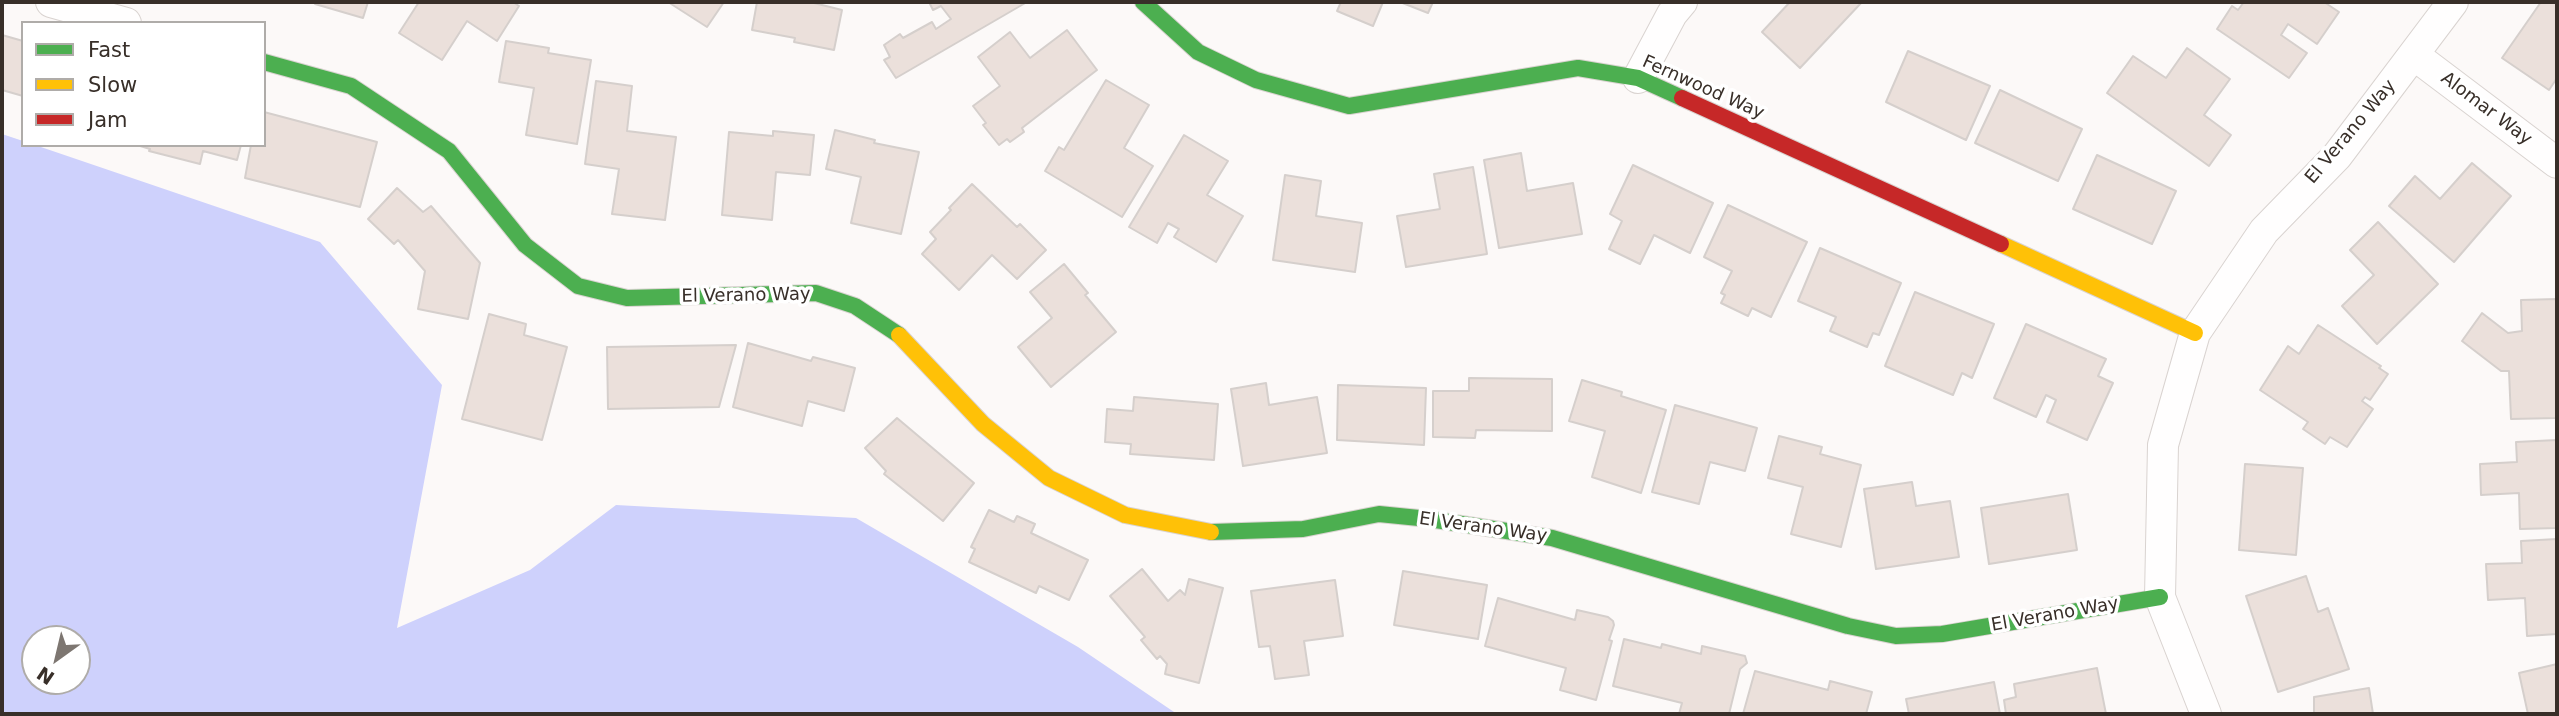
<!DOCTYPE html>
<style>
body{margin:0}
#map{position:relative;width:2559px;height:716px;overflow:hidden;background:#fcf9f8;font-family:"DejaVu Sans",sans-serif}
canvas{display:block}
.frame{position:absolute;inset:0;border:4px solid #382f29;pointer-events:none}
.legend{position:absolute;left:21px;top:21px;width:245px;height:126px;box-sizing:border-box;background:#fff;border:2px solid #afaca9;margin:0;padding:9px 12px;list-style:none;font-size:21px;color:#382f29}
.legend li{display:flex;align-items:center;gap:14px;height:35px}
.legend b{width:35px;border:2px solid #afaca9}
.north{position:absolute;left:21px;top:625px;width:70px;height:70px;box-sizing:border-box;background:#fff;border:2px solid #afaca9;border-radius:50%;rotate:214deg;font-size:19px;font-weight:700;line-height:28px;text-align:center;color:#382f29}
.north::after{content:'';display:block;margin:auto;width:24px;height:32px;background:#7d7671;clip-path:polygon(50% 0,100% 100%,50% 72%,0 100%)}
</style>
<div id="map">
<canvas width="2559" height="716"></canvas>
<div class="frame"></div>
<ul class="legend">
<li><b style="height:9px;background:#4caf50"></b>Fast</li>
<li><b style="height:9px;background:#ffc107"></b>Slow</li>
<li><b style="height:9px;background:#c62828"></b>Jam</li>
</ul>
<div class="north">N</div>
</div>
<script>
const c = document.querySelector('canvas').getContext('2d');
c.lineJoin = 'round';
function fill(path, color) { c.fillStyle = color; c.fill(path, 'evenodd'); }
function strokePath(path, color, width, dash) { c.strokeStyle = color; c.lineWidth = width; c.lineCap = dash ? 'butt' : 'round'; c.setLineDash(dash || []); c.stroke(path); }
function drawText(font, color, halo, rows, align = 'center') {
  c.font = font + ' "DejaVu Sans",sans-serif'; c.lineWidth = 7; c.setLineDash([]); c.textBaseline = 'middle'; c.strokeStyle = halo; c.fillStyle = color; for (const [text, x, y, turn = 0] of rows) {
    c.save(); c.translate(x, y); c.rotate((+turn || 0) * Math.PI / 180); c.textAlign = isNaN(turn) ? turn : align; if (halo) c.strokeText(text, 0, 0); c.fillText(text, 0, 0); c.restore();
  }
}
fill(new Path2D(`
 M2,134L23,141V145H35L320,242L442,385L397,628L530,570L616,505L856,518L1078,647L1177,714H2ZM35,639H77V681H35Z`), '#ced1fc');
const building = new Path2D(`
 M315,2H368L363,18L315,4Z
 M419,2H513L519,6L497,41L467,21L442,60L399,33Z
 M668,2H724L707,27Z
 M757,2H810L842,10L834,50L794,42L795,38L752,30Z
 M929,2H1027L896,78L884,60L890,57L884,45L900,34L903,38L932,22L936,29L951,19L941,6L933,10Z
 M1341,2H1383L1373,26L1337,11Z
 M1400,2H1433L1428,13Z
 M1790,2H1862L1800,68L1762,32Z
 M2244,2H2324L2339,12L2317,44L2288,24L2281,35L2307,53L2289,78L2217,29L2232,6L2238,10Z
 M2541,2H2557V78L2549,90L2502,58Z
 M1067,30L1097,70L1022,128L1024,132L1010,142L1007,139L999,145L983,125L986,123L973,106L1000,86L978,57L1010,32L1030,58Z
 M2,35L23,41V96L2,90Z
 M506,41L549,48L548,53L591,60L577,144L526,135L534,88L499,82Z
 M2187,48L2230,79L2204,115L2231,135L2209,166L2107,93L2133,56L2166,78Z
 M1908,51L1990,86L1966,140L1886,102Z
 M1106,80L1149,105L1124,148L1153,166L1122,217L1045,171L1059,147L1064,150Z
 M596,81L632,86L627,131L676,137L665,220L612,214L619,169L585,164Z
 M2000,90L2082,129L2058,181L1975,143Z
 M264,112L377,142L360,207L245,178L251,145H264Z
 M835,130L875,140L874,143L919,152L901,234L851,223L861,177L826,169Z
 M773,131L814,135L810,175L776,172L772,220L722,215L729,132L773,136Z
 M1184,135L1228,161L1207,195L1243,216L1216,262L1174,237L1179,229L1168,223L1157,243L1129,227Z
 M137,145H241L237,160L203,151L200,164L149,151L150,149Z
 M1521,153L1527,191L1573,183L1582,234L1499,248L1484,160Z
 M2097,155L2176,191L2152,244L2073,209Z
 M2472,163L2511,196L2454,262L2389,206L2415,176L2440,199Z
 M1633,165L1713,203L1690,253L1654,235L1640,264L1609,249L1622,221L1610,214Z
 M1473,167L1487,254L1406,267L1397,216L1440,209L1434,174Z
 M1285,175L1321,181L1316,216L1362,223L1355,272L1273,260Z
 M972,184L1017,227L1020,224L1046,250L1017,279L992,255L959,290L922,254L936,239L930,232L951,210L949,208Z
 M397,188L423,212L431,206L480,263L468,319L418,309L425,271L398,240L394,244L368,219Z
 M1728,205L1807,242L1771,317L1752,308L1748,316L1721,303L1725,295L1721,293L1732,271L1704,257Z
 M2378,222L2438,284L2377,344L2342,306L2374,275L2350,250Z
 M1820,248L1901,283L1879,335L1873,333L1867,347L1830,331L1836,317L1798,301Z
 M1064,264L1088,293L1085,295L1116,332L1051,387L1018,347L1052,318L1030,292Z
 M1915,292L1994,324L1972,378L1962,373L1953,395L1885,366Z
 M2557,299V418L2511,419L2509,371H2501L2462,341L2482,313L2508,333L2522,331L2521,300Z
 M489,314L526,324L524,335L567,347L542,440L462,419Z
 M2026,324L2106,359L2098,376L2113,383L2087,440L2047,422L2056,400L2046,395L2036,417L1994,398Z
 M2318,325L2381,366L2379,368L2388,374L2370,400L2365,397L2362,401L2373,409L2347,447L2330,437L2325,444L2303,429L2308,422L2260,390L2288,346L2299,354Z
 M748,343L811,361L813,357L855,368L844,411L808,401L802,426L733,407Z
 M736,345L719,407L608,409L607,347Z
 M1469,378L1552,379V431L1476,430L1475,438L1433,437V391H1469Z
 M1582,380L1622,392L1621,396L1666,410L1641,493L1592,477L1605,431L1569,421Z
 M1266,383L1269,405L1317,397L1327,453L1243,466L1231,389Z
 M1338,385L1426,388L1424,445L1337,440Z
 M1134,397L1218,404L1214,460L1130,454L1131,444L1105,442L1107,409L1133,411Z
 M1675,405L1757,428L1745,471L1710,462L1699,504L1652,492Z
 M897,418L974,483L943,521L884,474L886,471L865,448Z
 M1779,436L1822,447L1820,454L1861,465L1841,547L1791,534L1803,487L1768,478Z
 M2557,440V528L2520,529L2519,493L2481,495L2480,464L2517,462L2516,442Z
 M2245,464L2303,468L2296,555L2239,550Z
 M1912,482L1916,506L1950,501L1959,557L1876,569L1864,489Z
 M2068,494L2077,550L1989,564L1981,508Z
 M989,510L1014,522L1017,516L1035,524L1031,533L1088,560L1069,600L1039,586L1036,593L969,562L975,549L971,547Z
 M2557,539V634L2527,636L2525,598L2488,600L2486,564L2522,563L2521,541Z
 M1142,569L1168,601L1180,590L1185,595L1189,579L1223,588L1199,683L1165,674L1167,664L1160,656L1157,659L1141,640L1145,637L1110,596Z
 M1403,571L1487,585L1478,639L1394,625Z
 M2306,576L2318,612L2328,608L2349,669L2278,692L2246,596Z
 M1335,580L1343,636L1304,641L1309,675L1275,679L1270,646L1259,647L1251,591Z
 M1498,598L1575,620L1577,610L1608,617L1613,621L1614,625L1609,640L1612,641L1596,700L1560,690L1566,668L1485,646Z
 M1624,639L1661,648L1662,644L1701,654L1702,646L1745,656L1747,663L1740,669L1729,714H1679L1682,703L1613,686Z
 M2557,664V714H2528L2519,673Z
 M2097,668L2106,714H2006L2004,700L2016,697L2014,684Z
 M1755,671L1828,690L1830,681L1872,692L1866,714H1743Z
 M1994,682L2000,714H1909L1906,699Z
 M2369,688L2373,714H2314V697Z`);
fill(building, '#ebe0db');
strokePath(building, '#d5cfcc', 2);
const street = new Path2D(`
 M51,2L126,23
 M2414,55L2557,163
 M1638,78L1672,14L1682,2
 M2206,714L2160,597L2163,445L2195,333L2264,231L2337,156L2453,2`);
const fast = new Path2D(`
 M1143,2L1198,52L1256,80L1349,106L1578,68L1638,78L1682,98
 M264,62L351,86L449,151L525,245L578,286L627,298L816,293L855,306L899,335
 M1211,532L1303,529L1379,514L1429,519L1552,538L1848,626L1896,636L1942,634L2160,597`);
const slow = new Path2D(`
 M2001,244L2195,333
 M899,335L983,424L1049,478L1125,515L1211,532`);
const jam = new Path2D(`
 M1682,98L2001,244`);
strokePath(street, '#d9d3d0', 32);
strokePath(fast, '#d9d3d0', 18);
strokePath(slow, '#d9d3d0', 18);
strokePath(jam, '#d9d3d0', 18);
strokePath(street, '#fffefe', 30);
strokePath(fast, '#4caf50', 16);
strokePath(slow, '#ffc107', 16);
strokePath(jam, '#c62828', 16);
drawText('18px', '#382f29', '#fff', [
 ["Fernwood Way",1703,88,24],
 ["Alomar Way",2486,109,37],
 ["El Verano Way",2351,132,-50],
 ["El Verano Way",746,296,-1],
 ["El Verano Way",1483,528,8],
 ["El Verano Way",2055,615,-10]
]);
</script>
